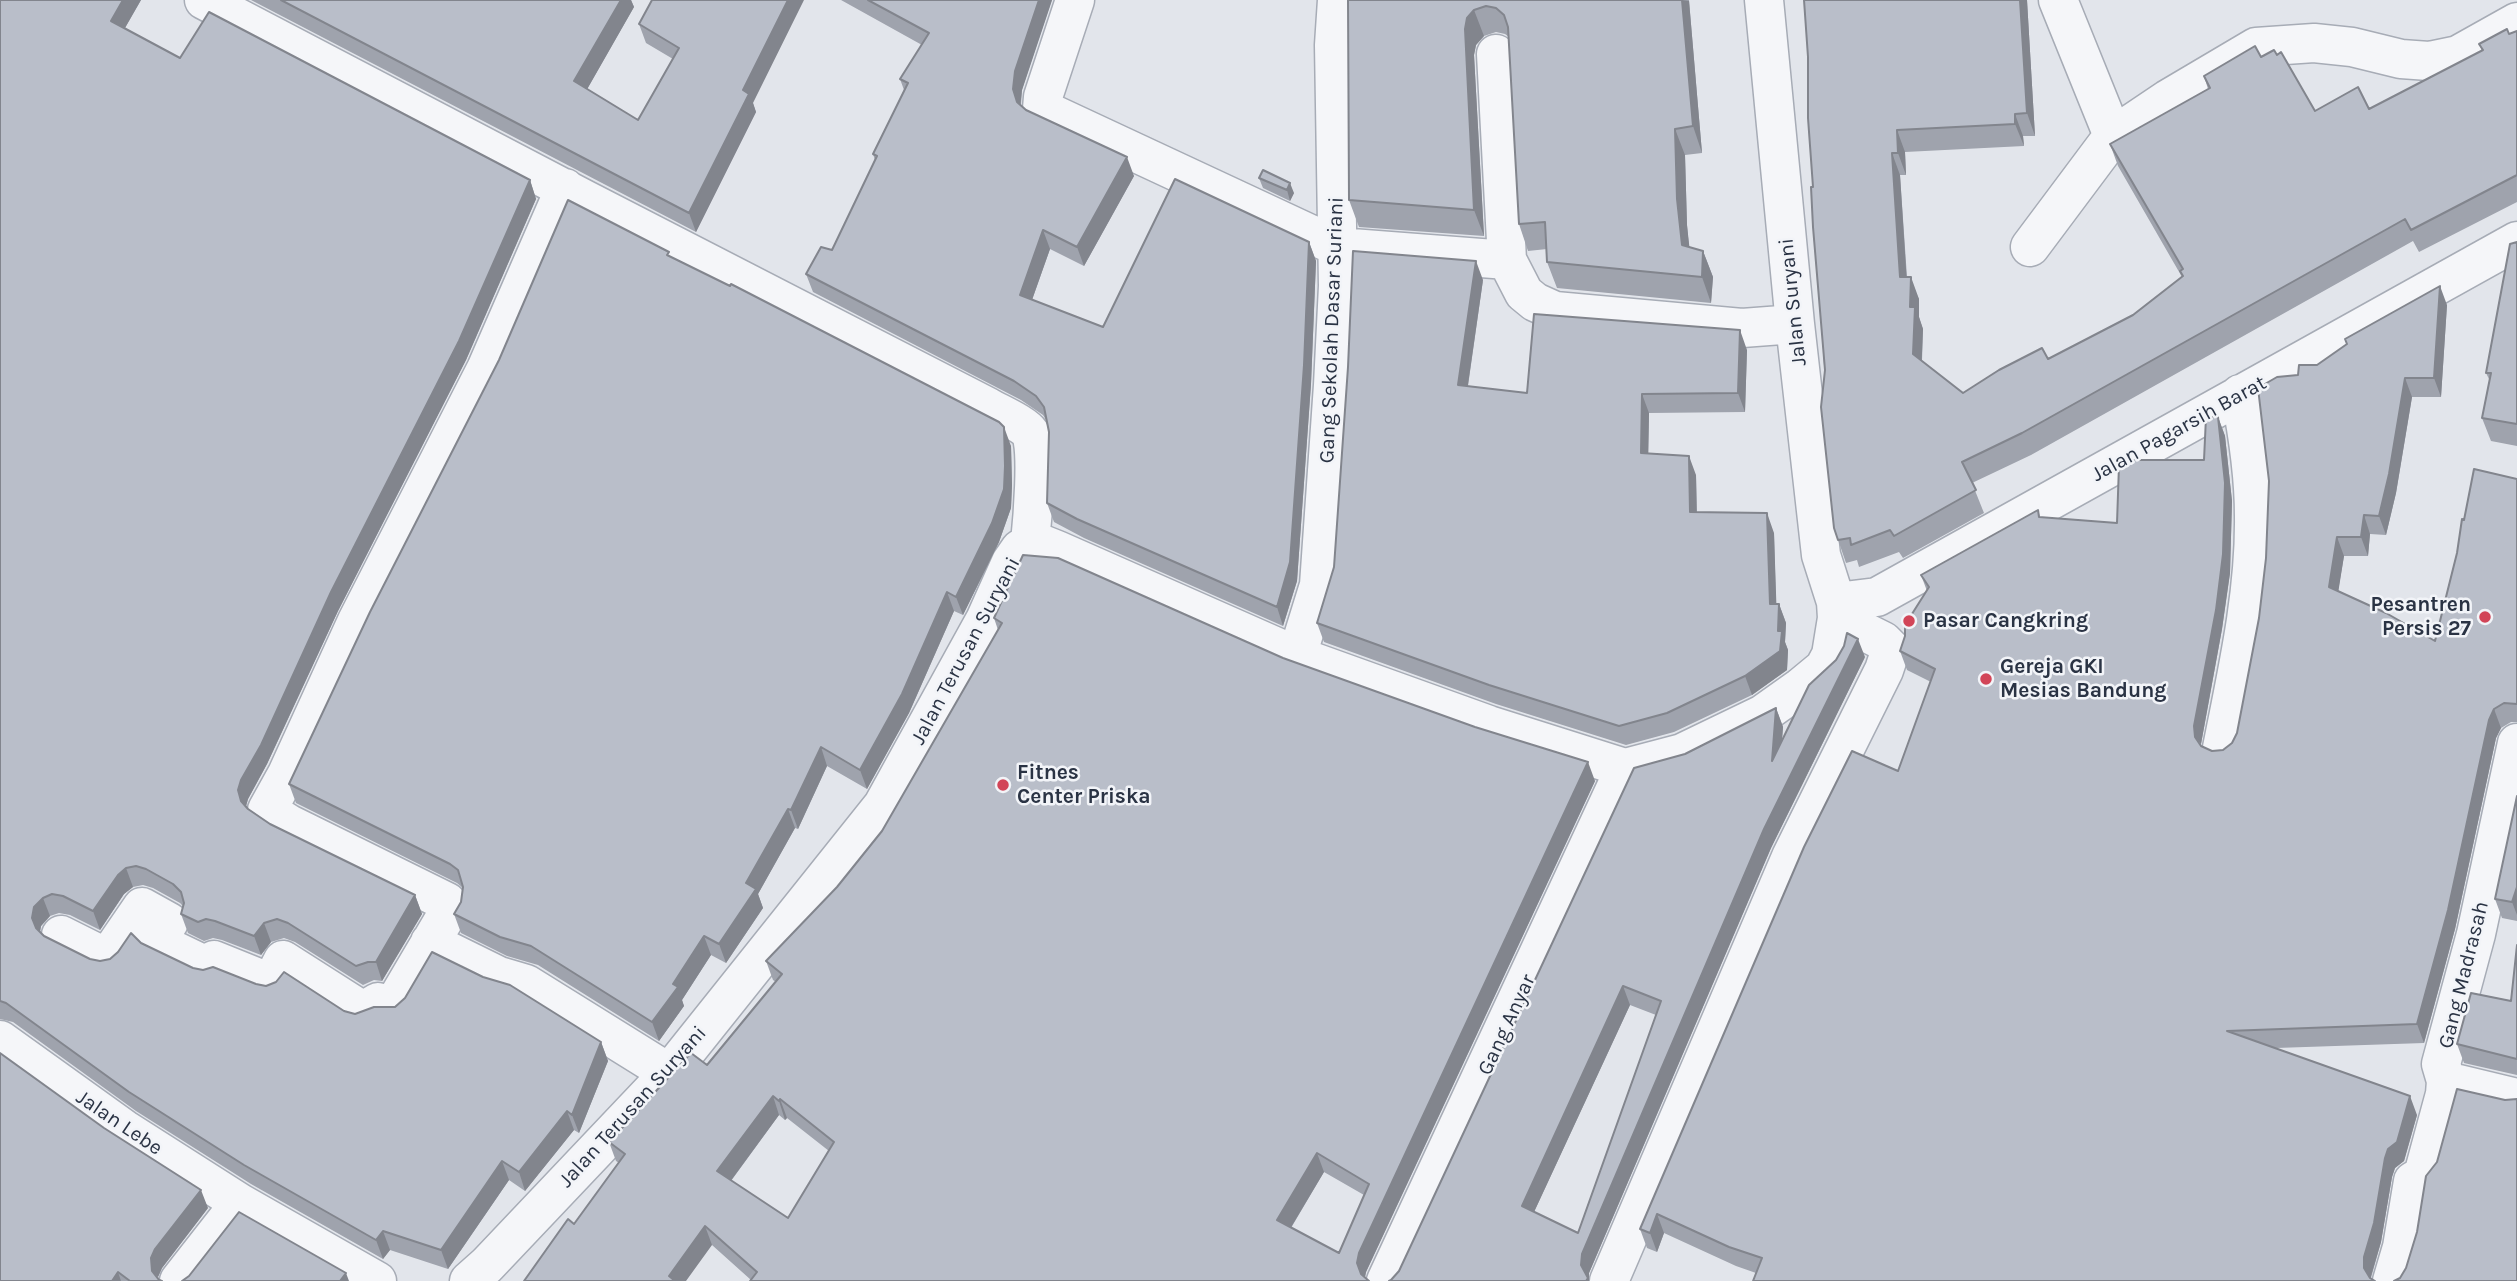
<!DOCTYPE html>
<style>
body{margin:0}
canvas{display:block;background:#e2e5eb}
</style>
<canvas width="2517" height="1281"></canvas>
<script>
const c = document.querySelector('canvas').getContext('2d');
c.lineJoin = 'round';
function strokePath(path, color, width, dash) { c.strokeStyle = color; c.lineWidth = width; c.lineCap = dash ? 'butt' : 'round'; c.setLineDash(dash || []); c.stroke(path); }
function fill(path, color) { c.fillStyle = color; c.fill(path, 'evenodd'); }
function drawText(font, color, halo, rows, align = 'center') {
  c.font = font + ' Karla,sans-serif'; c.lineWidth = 5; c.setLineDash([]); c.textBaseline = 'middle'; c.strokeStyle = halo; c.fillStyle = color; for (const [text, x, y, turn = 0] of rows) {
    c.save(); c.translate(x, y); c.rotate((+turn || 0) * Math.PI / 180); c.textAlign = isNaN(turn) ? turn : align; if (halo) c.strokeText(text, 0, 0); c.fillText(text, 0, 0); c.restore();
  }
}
const minor = new Path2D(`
 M204,0L584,199L988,407C998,413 1024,424 1030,433C1039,446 1032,524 1030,543
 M1075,0L1043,97L1042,109L1338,247L1507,260
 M2058,0L2113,136
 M1496,54L1507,260L1524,293L1535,302L1555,311L1742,328L1795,324
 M2030,247L2113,136L2168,99L2256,47L2314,43L2352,47L2401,59L2429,61L2458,55L2517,22
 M1836,602L1877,597L2517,241
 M1297,656L1319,585L1333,385L1338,286L1334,45L1337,0
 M2222,748C2237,672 2255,594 2254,516C2254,475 2248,435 2240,394
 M61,935L107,958L142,907L169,922L157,942L209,967L214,960L271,983L283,960L363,1011L378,1002L393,1006L449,911L447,902L289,824L267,810L287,774L357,621L486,369L565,188
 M430,942L499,976L526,984L669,1073
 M0,1040L124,1129L240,1203
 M2446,1081L2517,1098
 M179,1281L240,1203L377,1281
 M469,1281L487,1265L669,1073L883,805L985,620L1011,562L1020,549L1030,543L1042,544L1057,550L1297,656L1489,725L1625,768L1682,753L1763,714L1801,687L1824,668L1831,655L1837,618L1836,602L1821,555L1795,324L1764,0
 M1386,1281L1625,768
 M1609,1281L1791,857L1884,670L1891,649L1883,641L1837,618
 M2392,1281L2402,1247L2413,1181L2423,1175L2445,1094L2446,1081L2441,1064L2476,934L2517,743`);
strokePath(minor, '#a7acb6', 41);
strokePath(minor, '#f5f6f9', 38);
fill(new Path2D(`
 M0,0H141L125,28L180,58L530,180L536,199L466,360L338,611L267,764L248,799L246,807L270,824L415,895L422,914L382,981L374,980L363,985L295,942L284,938L271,942L261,955L222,940L213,938L204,941L188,933L181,914L183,906L180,903L153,888L143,885L133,887L124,894L100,930L70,915L59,913L50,916L41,926L40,932L44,936L90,959L100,961L110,959L141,943L193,968L256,984L355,1014L601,1042L608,1061L579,1133L574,1130L525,1191L509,1180L448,1269L390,1250L383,1259L251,1184L136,1111L13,1022L0,1019Z
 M251,0H631L634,7L587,89L638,120L673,59L646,43L639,24L652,0L753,103L756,112L696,232Z
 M841,0H1052L1022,90L1021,105L1026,110L1134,176L1084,266L1050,249L1032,300L1103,327L1309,242L1316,261L1311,384L1297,581L1283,626L1084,538L1054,522L1047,503L1049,432L1046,420L1043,415L1021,400L813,292L806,274L832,250L875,160L873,154L904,90L900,79L922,45Z
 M1348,0H1689L1702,153L1685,155L1687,225L1689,247L1703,251L1713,277L1711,303L1557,288L1547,262V249L1528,251L1519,224L1509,37L1505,34L1496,32L1484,36L1476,45L1474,55L1484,236L1359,227L1349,200Z
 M1804,0H2027L2035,136H2023L2024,146L1905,152L1906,175H1900L1907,277L1919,299V317L1923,329L1922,361L1963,393L2048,359L2133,315L2182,277L2118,166L2110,144L2208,89L2204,76L2261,57L2315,111L2369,109L2482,51L2479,44L2509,34L2517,31V202L2419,252L2413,241L2031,455L1972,483L1984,513L1903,558L1899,552L1859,567L1857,560L1846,563L1834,528L1813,187L1808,57Z
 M1259,178L1294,193L1290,201L1263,188Z
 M2517,242V446L2491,441L2482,418L2490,381L2486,373Z
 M671,257L1011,446L1012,485L1011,508L999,542L963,615L954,611L909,713L867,789L827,766L798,829L795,828L758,894L763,908L726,963L711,955L682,1000L684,1006L659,1041L538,965L507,956L461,933L454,914L461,902L463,888L457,883L296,803L289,784Z
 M1483,280L1468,386L1527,393L1747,350L1745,412L1649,413L1648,453L1696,475L1697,512L1774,533L1776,604H1779L1786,623L1785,642L1788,650L1787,670L1752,695L1674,732L1626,745L1496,704L1324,642L1317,623Z
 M2447,305L2441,397H2412L2396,493L2386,535L2370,534L2368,556H2344L2338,591L2435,641L2457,553L2464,520L2517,479V722H2511L2501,728L2496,738L2455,929L2424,1043L2276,1048L2417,1115L2404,1161L2395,1168L2392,1177L2381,1242L2371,1278L1756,1273L1736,1266L1664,1233L1657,1252L1647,1248L1640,1229L1898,771L1931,682L1907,670L1900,651L1927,591L1921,575L2038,510L2040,517L2117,523L2204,460L2218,417L2225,436L2232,501L2230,573L2222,629L2201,744V746L2212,751L2223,750L2232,743L2237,733L2259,618L2298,375L2317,365Z
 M994,618L1283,658L1595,781L1366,1272L1365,1278L751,1280L712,1245L574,1224L619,1163L616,1161L609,1142L707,1065L776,982L773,980L766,961L837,887L882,831L998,630ZM779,1115L785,1120L787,1118L829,1151L788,1218L731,1181ZM1324,1172L1364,1195L1339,1253L1291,1228Z
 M1865,657L1771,848L1589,1273V1281H1389L1391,1280L1399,1271L1685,754L1776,708L1783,727L1782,740ZM1630,1005L1656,1015L1578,1233L1534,1212Z
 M2517,796V921L2502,918L2495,899Z
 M2517,945V1075L2464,1063L2457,1044L2511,1001Z
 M208,1208L162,1268L158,1277L162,1281H0Z`), '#9fa3ad');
fill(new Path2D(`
 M123,0H141L118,40L111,21Z
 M621,0H631L634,7L581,100L574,81Z
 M788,0H804L753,103L756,112L696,232L689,213L743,90Z
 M1039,0H1052L1022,90L1020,108L1017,102L1013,89L1015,71Z
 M1682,0L1689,1L1702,153L1693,126Z
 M2020,0H2027L2035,136L2027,113Z
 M1474,10L1484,36L1476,45L1474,55L1484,236L1474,210L1465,29L1467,18Z
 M2015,114L2023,136L2024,146L2015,124Z
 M1675,129L1685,155L1687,225L1692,271L1682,245L1677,199Z
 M1897,130L1905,152L1906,175L1898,153Z
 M1892,153L1900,175L1908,300L1900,277Z
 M1127,157L1134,176L1084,266L1077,247Z
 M530,180L536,199L466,360L338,611L267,764L248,799L245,809L241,801L238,790L241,780Z
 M1290,183L1294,193L1290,201L1287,190Z
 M1043,230L1050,249L1027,314L1020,295Z
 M1309,242L1316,261L1311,384L1297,581L1283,626L1277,607Z
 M1703,251L1713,277L1711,303L1702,277Z
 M1476,261L1483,280L1465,405L1458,385Z
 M1911,277L1919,299V317L1923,329L1921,377L1913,354L1910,307Z
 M2440,286L2447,305L2441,397L2434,378Z
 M1740,330L1747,350L1745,412L1738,393Z
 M2405,378L2412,397L2396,493L2386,535L2379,516Z
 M1642,394L1649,413L1648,472L1641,453Z
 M2218,417L2225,436L2232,501L2230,573L2222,629L2201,744L2195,737L2194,726Z
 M1004,427L1011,446L1012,485L1011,508L999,542L963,615L956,597Z
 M1689,456L1696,475L1697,531L1690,512Z
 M1767,513L1774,533L1777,623L1770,604Z
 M2364,515L2370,534L2368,556L2361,537Z
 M2337,537L2344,556L2336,606L2329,587Z
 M947,592L954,611L909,713L867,789L860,770Z
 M1779,604L1786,623L1785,642L1788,650L1787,670L1752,695L1745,676L1778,631Z
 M1858,639L1865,657L1771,848L1589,1273V1281H1586L1581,1265L1582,1254L1764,829Z
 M1776,708L1783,727L1779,780L1772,761Z
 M2494,709L2501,728L2496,738L2455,929L2424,1043L2417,1024L2489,720Z
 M821,747L827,766L798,829L791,810Z
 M1588,762L1595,781L1366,1272L1364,1281H1363L1357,1263L1359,1253Z
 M788,809L795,828L758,894L763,908L726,963L719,944L746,883Z
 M126,868L133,887L124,894L100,930L93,911L118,875Z
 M2517,887V915L2512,902Z
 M415,895L422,914L382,981L376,962Z
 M43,898L50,916L41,926L39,937L32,918L34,907Z
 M264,923L271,942L261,955L254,936Z
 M704,936L711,955L682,1000L684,1006L659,1041L652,1022L673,984Z
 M1623,986L1630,1005L1528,1225L1522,1206Z
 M601,1042L608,1061L579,1133L572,1115Z
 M773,1096L779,1115L724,1190L717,1171Z
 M2410,1096L2417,1115L2404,1161L2395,1168L2392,1177L2381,1242L2371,1276V1281L2364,1268V1257L2385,1158Z
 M780,1099L787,1118L785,1120L779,1101Z
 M567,1111L574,1130L525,1191L519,1172Z
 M1317,1153L1324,1172L1284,1239L1277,1220Z
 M502,1161L509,1180L448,1269L441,1250Z
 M201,1190L208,1208L162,1268L158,1277L152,1271L151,1258L155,1249Z
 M1657,1214L1664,1233L1657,1252L1650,1233Z
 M705,1226L712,1245L686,1281H670L669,1276Z
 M383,1231L390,1250L383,1259L376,1240Z
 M118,1272L121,1281H112Z
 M346,1273L349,1281H340Z`), '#82858d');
const building = new Path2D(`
 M0,0H123L111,21L180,58L209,12L530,180L459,341L331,592L261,745L241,780L238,790L241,801L248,809L270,824L415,895L376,962H368L356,966L288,923L277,919L264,923L254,936L215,921L206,919L198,922L181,914L184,903L181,892L173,884L146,869L136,866L126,868L118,875L93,911L63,896L52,894L43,898L34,907L32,918L36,928L44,936L90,959L100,961L110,959L118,952L131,933L141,943L193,968L203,970L213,967L256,984L266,986L276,982L284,972L344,1011L355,1014L374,1007H395L405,998L432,952L483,977L510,985L601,1042L572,1115L567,1111L519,1172L502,1161L441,1250L383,1231L376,1240L244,1165L129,1092L6,1003L0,1001Z
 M281,0H621L574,81L638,120L679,48L639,24L652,0H788L743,90L749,94L689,213Z
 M868,0H1039L1015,71L1013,89L1017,102L1026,110L1127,157L1077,247L1043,230L1020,295L1103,327L1175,179L1309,242L1304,365L1290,562L1277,607L1077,519L1047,503L1049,432L1044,407L1036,396L1014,381L806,274L821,247L832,250L877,156L873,154L908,83L900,79L929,33Z
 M1348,0H1682L1693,126L1675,129L1677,199L1682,245L1703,251L1702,277L1547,262L1545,222L1519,224L1508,27L1504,15L1496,8L1486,6L1474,10L1467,18L1465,29L1474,210L1349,200Z
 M1804,0H2020L2027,113L2015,114V124L1897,130L1898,153H1892L1900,277H1911L1910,307H1915L1913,354L1963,393L1999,370L2042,348L2048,359L2133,315L2183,276L2180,271L2183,269L2110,144L2210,88L2204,76L2255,46L2261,57L2274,50L2277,55L2281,52L2315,111L2358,87L2369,109L2483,50L2479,44L2507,29L2509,34L2517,31V175L2411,230L2405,219L2022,433L1962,462L1976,490L1894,536L1890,530L1851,545L1850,538L1838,540L1834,528L1821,407L1825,370L1813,227L1811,187H1813L1808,118V57Z
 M1263,170L1290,183L1287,190L1259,178Z
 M568,200L669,252L667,255L730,286L731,284L999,422L1004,427L1005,466L1004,489L992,523L956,597L947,592L902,694L860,770L821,747L791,810L788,809L746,883L756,889L719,944L704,936L673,984L678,987L652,1022L531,946L500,937L454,914L461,902L463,887L458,870L450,864L289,784L370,612L499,360Z
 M2517,242V424L2482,418L2491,373H2486L2510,244Z
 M1353,251L1476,261L1458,385L1527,393L1534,314L1740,330L1738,393L1642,394L1641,453L1689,456L1690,512L1767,513L1770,604H1779L1778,631H1782L1780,651L1745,676L1667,713L1619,726L1489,685L1317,623L1334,567L1348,367Z
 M2440,286L2434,378H2405L2389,474L2379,516L2364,515L2361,537H2337L2329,587L2386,613L2435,641L2457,553L2462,519L2464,520L2474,469L2517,479V704L2504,703L2494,709L2489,720L2448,910L2417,1024L2227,1031L2410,1096L2397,1142L2388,1149L2385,1158L2374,1223L2364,1257V1268L2370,1278L2375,1281H1753L1762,1258L1729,1247L1657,1214L1650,1233L1640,1229L1804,847L1852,751L1898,771L1935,669L1900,651L1905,636V625L1929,587L1921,575L2038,510L2039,517L2117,523L2119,465L2128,460H2204L2206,417H2218L2225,483L2223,554L2216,610L2194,726L2195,737L2201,746L2212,751L2223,750L2232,743L2237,733L2259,618L2266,558L2269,481L2258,388L2277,377L2298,375L2299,365H2317L2347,344L2345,339Z
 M1023,555L1058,558L1283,658L1475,727L1588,762L1359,1253L1357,1263L1361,1274L1369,1281H750L757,1272L705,1226L669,1276L675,1281H524L568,1219L574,1224L625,1154L609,1142L691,1053L707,1065L782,974L766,961L837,887L882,831L1002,623L994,618ZM773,1096L779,1101L780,1099L834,1142L788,1218L717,1171ZM1317,1153L1369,1184L1339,1253L1277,1220Z
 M1847,633L1858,639L1764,829L1582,1254L1581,1265L1588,1278L1586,1281H1389L1391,1280L1399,1271L1634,768L1685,754L1776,708L1772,761L1809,685L1836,660L1844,646ZM1623,986L1661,1001L1578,1233L1522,1206Z
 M2517,796V887L2512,902L2495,899Z
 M2517,945V1059L2457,1044L2471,993L2511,1001Z
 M0,1053L104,1128L201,1190L155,1249L151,1258L152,1271L159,1280L162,1281H130L118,1272L112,1281H0Z
 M2457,1089L2505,1100L2517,1099V1281H2394L2400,1278L2406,1268L2417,1232L2426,1176L2437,1162Z
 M239,1212L346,1273L340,1281H182L189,1276Z`);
fill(building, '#b9bec9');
strokePath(building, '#82858d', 2);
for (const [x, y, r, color] of [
 [2485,617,7,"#d24558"],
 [1909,621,7,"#d24558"],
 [1986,679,7,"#d24558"],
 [1003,785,7,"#d24558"]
]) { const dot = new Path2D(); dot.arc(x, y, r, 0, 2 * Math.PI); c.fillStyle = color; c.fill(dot); strokePath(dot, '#f2f4f8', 2.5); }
drawText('21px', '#2a3344', '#f2f4f8', [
 ["Jalan Suryani",1793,302,-96],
 ["Gang Sekolah Dasar Suriani",1332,330,-88],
 ["Jalan Pagarsih Barat",2179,429,-29],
 ["Jalan Terusan Suryani",966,651,-62],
 ["Gang Madrasah",2464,975,-76],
 ["Gang Anyar",1507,1025,-65],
 ["Jalan Terusan Suryani",633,1107,-48],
 ["Jalan Lebe",119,1123,34]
]);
drawText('bold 21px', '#2a3344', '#f2f4f8', [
 ["Pesantren",2471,605,"right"],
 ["Persis 27",2471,629,"right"],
 ["Pasar Cangkring",1923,621],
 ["Gereja GKI",2000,667],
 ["Mesias Bandung",2000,691],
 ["Fitnes",1017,773],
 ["Center Priska",1017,797]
], 'left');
</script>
